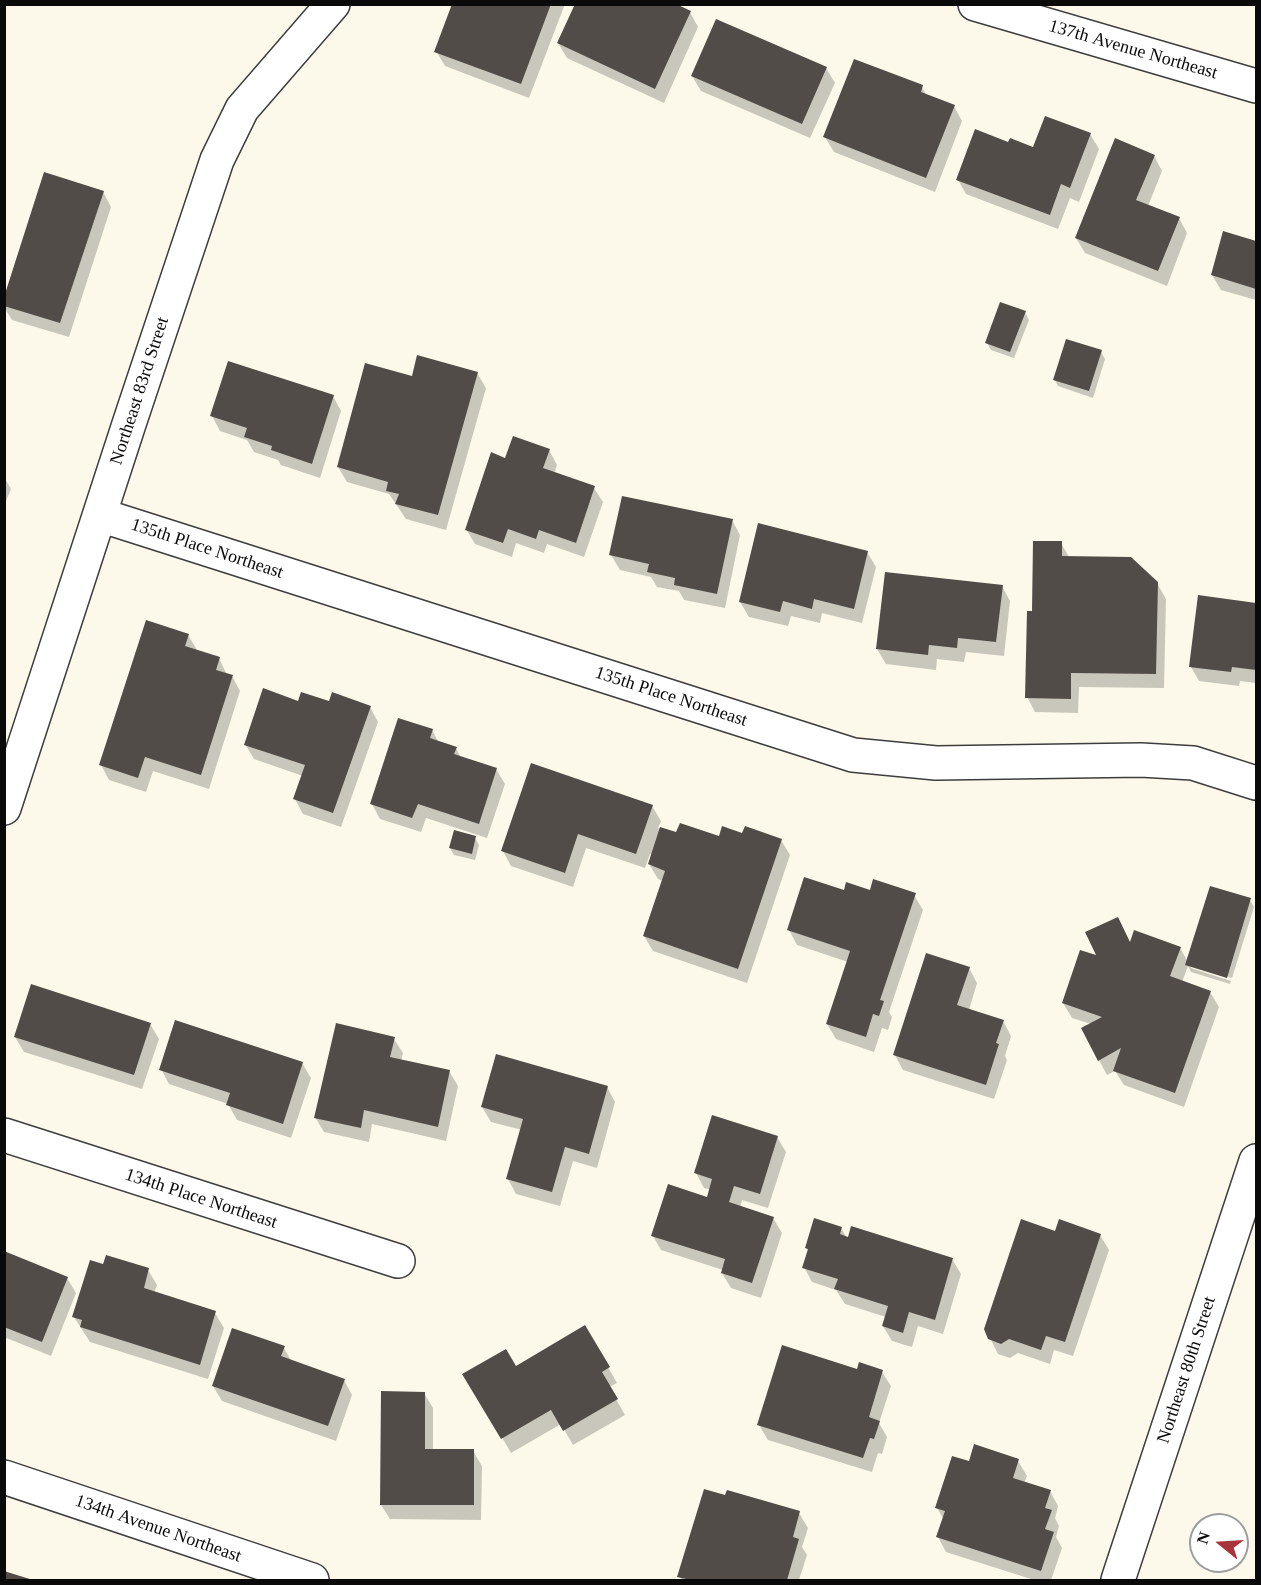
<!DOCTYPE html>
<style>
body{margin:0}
#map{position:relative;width:1261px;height:1585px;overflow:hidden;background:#fcf9ea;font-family:Georgia,serif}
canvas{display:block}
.frame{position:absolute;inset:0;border:6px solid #0a0a0a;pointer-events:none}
.north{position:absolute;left:1189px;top:1513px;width:60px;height:60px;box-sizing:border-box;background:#fff;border:2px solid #9d9d9d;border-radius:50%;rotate:288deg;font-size:16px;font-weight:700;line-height:24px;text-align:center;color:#0a0a0a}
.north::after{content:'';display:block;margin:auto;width:21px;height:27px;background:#a83439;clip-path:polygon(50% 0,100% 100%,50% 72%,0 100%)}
</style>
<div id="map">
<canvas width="1261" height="1585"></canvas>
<div class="frame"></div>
<div class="north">N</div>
</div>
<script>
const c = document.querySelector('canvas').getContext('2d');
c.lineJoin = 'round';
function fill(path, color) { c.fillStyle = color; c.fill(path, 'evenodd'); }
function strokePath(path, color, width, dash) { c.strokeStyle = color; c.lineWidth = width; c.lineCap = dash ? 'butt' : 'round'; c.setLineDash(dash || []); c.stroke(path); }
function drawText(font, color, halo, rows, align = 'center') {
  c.font = font + ' Georgia,serif'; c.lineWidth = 6; c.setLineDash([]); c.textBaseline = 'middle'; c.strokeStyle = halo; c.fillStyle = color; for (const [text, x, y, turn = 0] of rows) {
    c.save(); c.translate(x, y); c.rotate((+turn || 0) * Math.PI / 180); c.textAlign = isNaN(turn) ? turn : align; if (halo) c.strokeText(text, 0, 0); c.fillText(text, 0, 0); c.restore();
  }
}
fill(new Path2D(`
 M454,4H565L529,98L445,66L436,51Z
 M690,12L698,27L664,103L567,58L558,43Z
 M826,68L835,83L810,138L701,91L692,76Z
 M922,87L927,96L954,106L962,121L935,192L834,152L825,137Z
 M1090,134L1099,149L1079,202L1070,198L1058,229L966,194L958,180L1009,144L1034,148Z
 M1154,156L1162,171L1148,206L1179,218L1187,233L1167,286L1085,253L1076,238Z
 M103,192L111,207L69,337L12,320L4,307V302Z
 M1224,233L1256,242V300L1221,290L1212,275Z
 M1025,312L1029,320L1014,358L991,350L987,343Z
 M1101,352L1105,359L1093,398L1058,386L1054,379Z
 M477,373L486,388L446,530L406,519L389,494L347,482L338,467L413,378Z
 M333,396L341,411L320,478L281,465L278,460L254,452L247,440L220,431L212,416Z
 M549,450L557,465L554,474L594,488L603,502L584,557L547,544L544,553L516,543L512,557L475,544L466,529L506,459Z
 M4,477L11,489L4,506Z
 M732,520L740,535L725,608L684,600L679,591L657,587L651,577L620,570L611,555Z
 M1061,543L1069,557L1157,583L1166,599L1164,688L1079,687L1078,713L1035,712L1027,697L1033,613Z
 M867,552L876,567L862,623L822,613L820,623L791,616L788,626L749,617L740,602Z
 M1002,586L1010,601L1004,656L966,652L964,662L937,659L936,670L886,664L877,649Z
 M1199,597L1256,604V683L1240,681L1239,686L1199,681L1191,667Z
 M188,635L197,650L219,658L227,675L232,676L240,691L209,789L153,771L146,792L109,780L101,765Z
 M299,703L370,707L378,722L341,827L303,814L295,799L303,776L254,759L245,744Z
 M432,730L439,743L456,748L461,758L496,769L505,784L487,838L426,818L421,832L380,819L372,804Z
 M652,806L661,821L658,828L677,834L720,838L743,835L781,840L790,855L747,983L653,951L644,936L663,881L658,879L649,864L652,854H650L645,868L586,848L573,887L511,866L503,851Z
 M475,838L479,845L475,860L454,855L450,848Z
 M845,892L914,895L923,910L889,1012L892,1017L888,1030L882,1028L874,1052L836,1039L827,1024L848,962L797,945L789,930Z
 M1250,900L1254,907L1232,978L1191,965V968L1231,981L1230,984L1191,972L1188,966L1182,982L1210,992L1219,1007L1184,1107L1124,1085L1115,1071L1107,1075L1099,1060L1091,1024L1072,1018L1063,1003L1099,958L1131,944L1180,948L1188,962Z
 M969,968L977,983L969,1010L1003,1021L1011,1036L1005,1056L1007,1060L994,1099L903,1070L895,1055Z
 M150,1024L159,1039L142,1089L24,1052L15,1037Z
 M394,1039L403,1053L401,1061L449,1071L458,1086L446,1141L372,1124L369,1142L324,1132L315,1117Z
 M302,1063L311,1078L291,1138L237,1120L228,1104L169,1084L161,1069Z
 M607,1087L615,1102L597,1168L573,1161L560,1206L516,1194L508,1179L522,1130L491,1122L482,1107Z
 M777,1137L786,1152L768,1208L742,1200L740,1207L773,1218L782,1233L761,1298L731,1288L722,1273L723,1270L661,1250L653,1236L708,1199L711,1190L704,1188L696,1173Z
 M841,1228L848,1240L952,1259L961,1274L943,1334L918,1326L912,1347L892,1341L883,1326L886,1317L845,1304L836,1290L812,1282L804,1267L809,1252L806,1248Z
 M1056,1233L1100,1235L1109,1250L1073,1356L1054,1350L1050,1364L1018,1353L1010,1358L998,1354L990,1338Z
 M4,1252L67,1278L76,1293L51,1356L4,1337Z
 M104,1265L148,1270L157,1285L154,1293L215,1313L224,1328L208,1379L90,1342L74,1317Z
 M585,1327L617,1383L609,1387L625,1415L573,1445L561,1424L511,1453L465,1374L515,1368Z
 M284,1348L292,1362L344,1380L352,1395L336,1441L222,1401L213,1386Z
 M858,1370L882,1372L891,1386L879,1423L887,1437L882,1454L878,1453L872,1472L768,1440L759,1425Z
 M424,1393L433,1408V1451H473L482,1466L481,1520L390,1519L381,1505Z
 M1018,1461L1027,1476L1024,1483L1050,1491L1058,1506L1055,1518L1059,1526L1056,1537L1062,1548L1051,1580H1034L946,1552L938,1537L944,1520L937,1508L970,1463Z
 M799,1513L808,1528L802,1547L807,1555L799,1580H682L679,1576Z`), '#0003');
fill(new Path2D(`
 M452,4H551L521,84L434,52Z
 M575,4H676L691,11L655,89L557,43Z
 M716,19L827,67L802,124L691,76Z
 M854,59L923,85L921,92L955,105L926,178L823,137Z
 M1045,116L1091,133L1070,188L1061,184L1050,215L956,180L975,129L1008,142L1010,138L1033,147Z
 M1115,138L1155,155L1136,200L1180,217L1158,271L1075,238Z
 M44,172L104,191L60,323L4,306V297Z
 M1223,231L1256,241V289L1211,275Z
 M1000,302L1026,311L1010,352L985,343Z
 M1066,339L1102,350L1089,391L1053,380Z
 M417,355L478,372L438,515L395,504L399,494L386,491L388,482L337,467L365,363L412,376Z
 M228,361L334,395L312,464L271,450L272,446L244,437L247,428L210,416Z
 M513,436L550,449L543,468L595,486L576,543L539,530L536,539L508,529L503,543L465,530L491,452L505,458Z
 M622,496L733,519L717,594L674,585L675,578L647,572L649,564L609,555Z
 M758,523L868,551L854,609L814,599L812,609L783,601L780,612L739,602Z
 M1033,541H1062V556L1131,557L1158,582L1156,674L1071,673V699L1025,698L1027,611H1032Z
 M885,572L1003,585L996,642L958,638L957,648L929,645L928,655L876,649Z
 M1198,595L1256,603V670L1232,667L1231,672L1189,667Z
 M146,620L189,634L185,646L220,657L216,670L233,675L201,775L145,757L138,778L99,765Z
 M263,688L298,701L301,692L329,701L332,692L371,706L333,813L293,799L305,765L244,745Z
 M398,718L433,729L430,738L457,747L454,754L497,768L479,824L418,804L412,818L370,804Z
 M531,763L653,805L636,854L578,834L565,873L501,851Z
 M680,823L719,836L722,826L742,833L745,826L782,839L738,969L643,936L665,871L648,864L660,827L676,832Z
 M454,830L476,836L472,854L449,848Z
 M804,877L844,890L846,882L870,890L873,879L916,893L880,1000L884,1001L879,1016L873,1014L866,1037L826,1024L850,951L787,930Z
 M1210,886L1251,898L1227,978L1185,965Z
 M1118,917L1130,942L1134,930L1181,947L1170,976L1211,991L1175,1093L1113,1071L1121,1048L1098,1061L1081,1028L1102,1017L1062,1003L1080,950L1096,955L1085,932Z
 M926,953L970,967L957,1005L1004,1020L996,1043L999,1044L986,1085L893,1055Z
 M31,984L151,1023L134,1075L14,1037Z
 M175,1020L303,1062L283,1124L226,1105L230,1093L159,1070Z
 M336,1023L395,1037L390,1057L450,1070L438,1127L364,1110L361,1128L314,1118Z
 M496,1054L608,1086L589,1154L565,1147L552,1192L506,1179L523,1119L481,1107Z
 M712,1115L778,1136L760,1194L734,1186L729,1202L774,1217L752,1283L721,1273L725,1259L651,1236L668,1184L707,1197L712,1179L694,1173Z
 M814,1218L842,1227L840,1234L848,1237L851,1226L953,1258L935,1320L909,1312L903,1333L882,1326L888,1306L834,1289L838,1279L802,1268L808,1249L805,1248Z
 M1021,1219L1055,1231L1059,1219L1101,1234L1065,1342L1046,1336L1041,1350L1009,1339L1001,1344L988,1339L984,1329Z
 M4,1251L68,1277L42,1342L4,1327Z
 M106,1255L149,1268L144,1288L216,1311L200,1365L80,1327L82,1320L72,1317L90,1260L103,1264Z
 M585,1325L610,1367L602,1372L618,1399L563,1431L551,1410L501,1439L462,1374L506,1349L516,1366Z
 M232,1328L285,1346L281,1356L345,1379L328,1426L212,1386Z
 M782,1345L857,1369L859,1362L883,1370L869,1417L880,1421L874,1439L870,1438L863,1458L757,1425Z
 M381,1391L425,1392V1449H474V1505H380Z
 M974,1444L1019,1459L1013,1478L1051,1490L1045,1508L1052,1510L1045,1529L1054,1532L1041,1571L936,1537L945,1511L935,1508L952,1456L969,1461Z
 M704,1489L725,1495L727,1490L800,1511L793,1537L799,1539L787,1580H691L677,1577Z
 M4,1571L33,1580H4Z`), '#514c48');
const minor = new Path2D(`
 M975,4L1256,86
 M100,515L853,755L936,763L1141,760L1193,763L1256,783
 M4,808L129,424L217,160L242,109L333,4
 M4,1135L398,1261
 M4,1477L312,1580
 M1118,1580L1256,1161`);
strokePath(minor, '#3d3d3d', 36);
strokePath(minor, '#fff', 33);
drawText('18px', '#0a0a0a', '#fff', [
 ["137th Avenue Northeast",1133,50,16],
 ["Northeast 83rd Street",140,391,-72],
 ["135th Place Northeast",207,549,18],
 ["135th Place Northeast",671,697,18],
 ["134th Place Northeast",201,1199,18],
 ["Northeast 80th Street",1187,1370,-72],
 ["134th Avenue Northeast",158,1529,19]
]);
</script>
